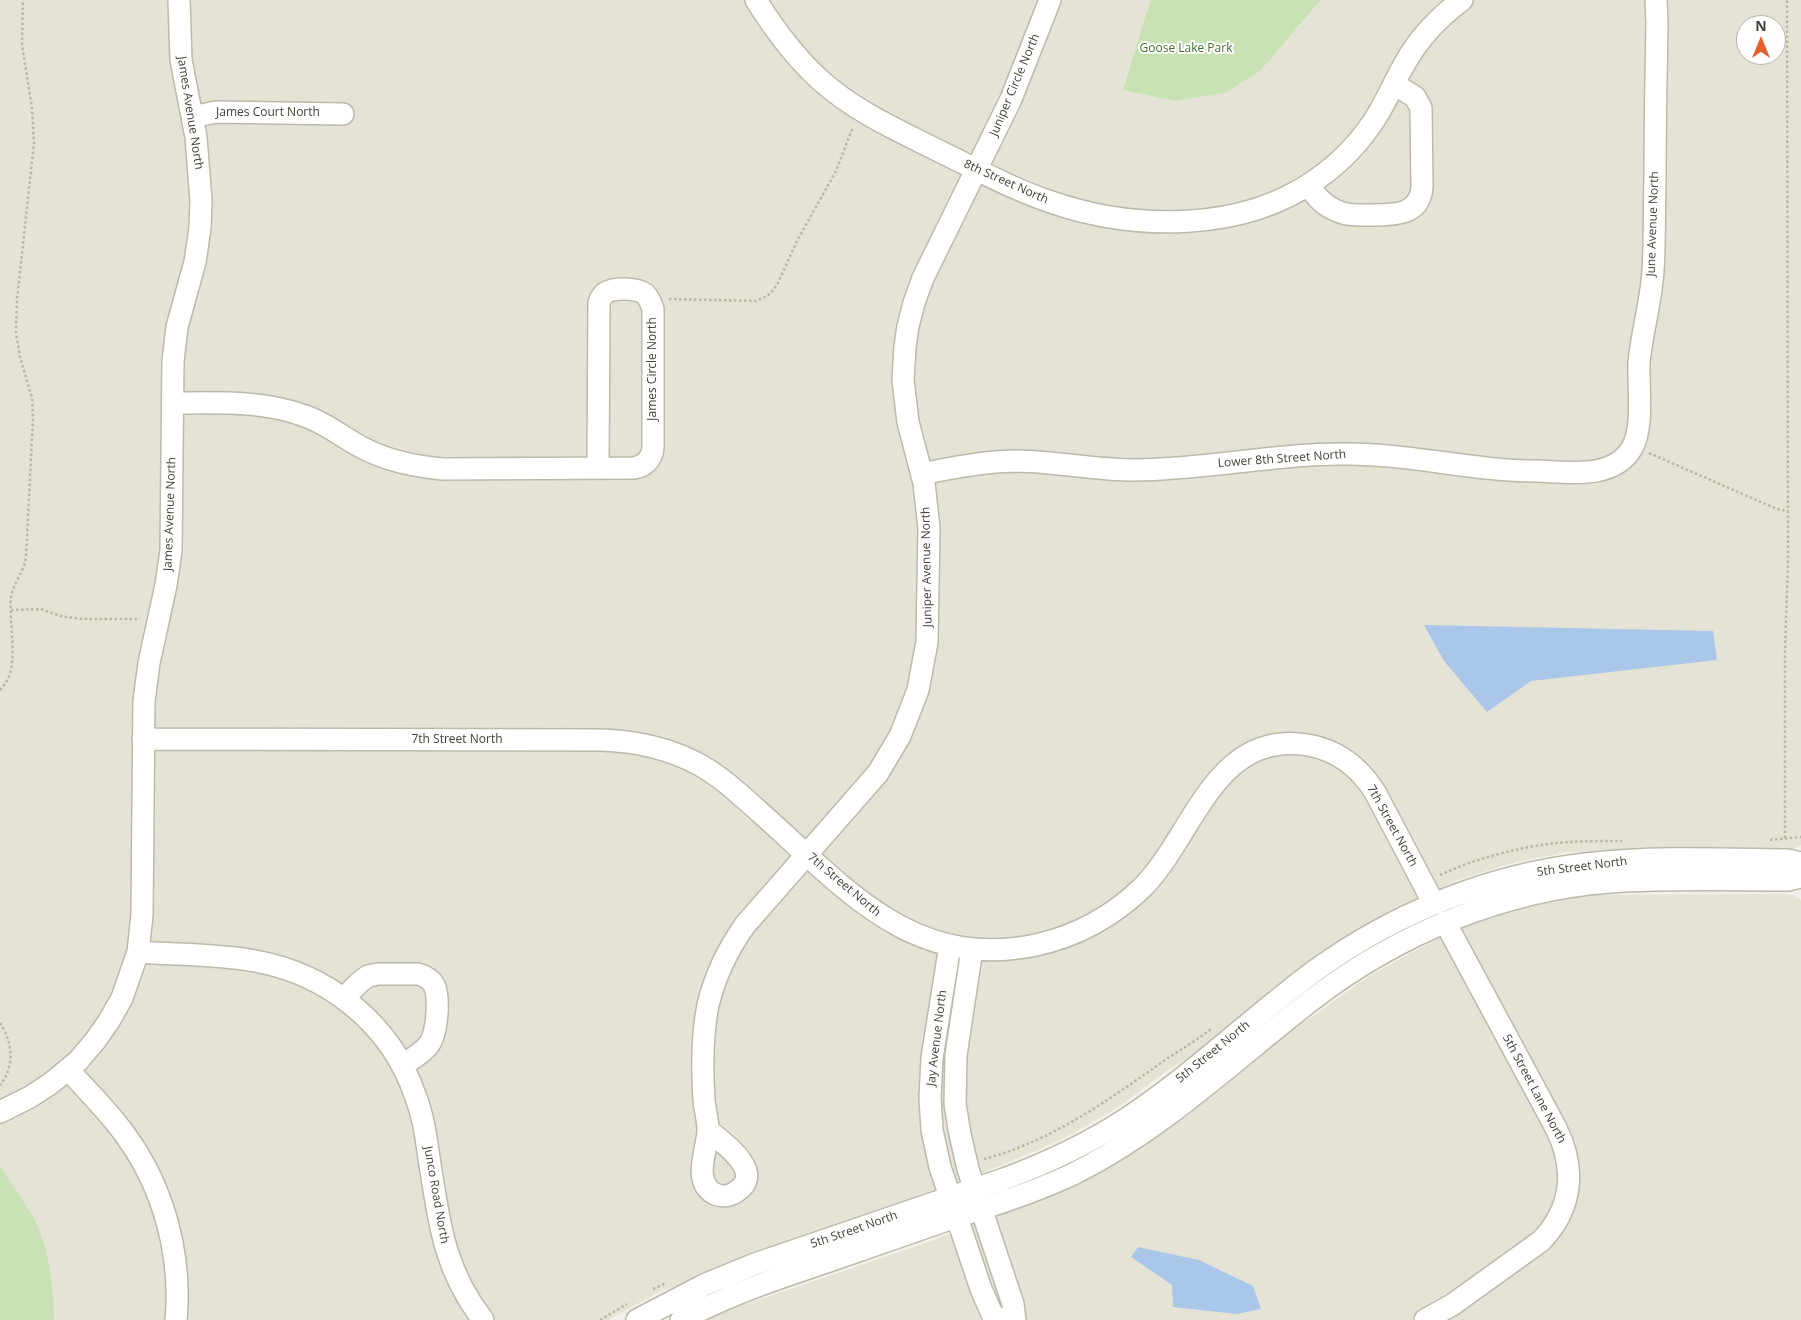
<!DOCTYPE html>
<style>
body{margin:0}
#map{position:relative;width:1801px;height:1320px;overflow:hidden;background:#f2f0e8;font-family:"Open Sans",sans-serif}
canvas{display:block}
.north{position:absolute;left:1736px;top:15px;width:50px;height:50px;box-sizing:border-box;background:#fff;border:1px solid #b5b3af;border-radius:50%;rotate:0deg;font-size:14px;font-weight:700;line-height:20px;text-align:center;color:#454137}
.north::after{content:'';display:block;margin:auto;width:18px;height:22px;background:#e55e2c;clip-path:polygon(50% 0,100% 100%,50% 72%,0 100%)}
</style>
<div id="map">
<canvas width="1801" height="1320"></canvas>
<div class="north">N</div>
</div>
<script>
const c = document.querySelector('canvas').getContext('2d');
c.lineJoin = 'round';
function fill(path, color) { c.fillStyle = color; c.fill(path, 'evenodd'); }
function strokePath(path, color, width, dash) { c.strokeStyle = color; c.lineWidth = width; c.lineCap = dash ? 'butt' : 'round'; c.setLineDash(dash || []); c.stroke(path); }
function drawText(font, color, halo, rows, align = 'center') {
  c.font = font + ' "Open Sans",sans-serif'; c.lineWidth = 4; c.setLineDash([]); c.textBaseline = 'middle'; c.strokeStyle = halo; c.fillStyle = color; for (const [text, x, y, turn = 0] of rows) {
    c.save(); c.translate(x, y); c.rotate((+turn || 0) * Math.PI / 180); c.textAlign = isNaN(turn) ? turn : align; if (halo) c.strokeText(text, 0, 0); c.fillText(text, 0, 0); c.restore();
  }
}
fill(new Path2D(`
 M0,0H1151L1146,14L1123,90L1297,29L1321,0H1801V845L1789,851L1567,852L1512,863L1455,881L1399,911L1205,1048L1168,1070L1118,1107L1070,1135L1038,1150L919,1199L659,1292L608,1320H0ZM1746,25H1776V55H1746Z
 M1778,894L1793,895L1801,900V1320H699L932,1241L995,1214L1316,1014L1366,978L1405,956L1479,918L1571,895Z`), '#e5e3d6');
fill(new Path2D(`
 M1151,0H1321L1261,70L1225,93L1175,101L1123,90L1146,14Z
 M0,1166C11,1184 28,1206 37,1225C50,1254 53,1289 54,1320H0Z`), '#c8e2b4');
fill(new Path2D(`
 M1424,625L1713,631L1717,660L1531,681L1487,712L1444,661Z
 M1138,1247L1199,1260L1253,1286L1261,1309L1237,1314L1173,1307L1172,1285L1131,1257Z`), '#aac7e9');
const minor = new Path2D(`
 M756,0C774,29 794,56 819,79C854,111 897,130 939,151C976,169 1012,189 1051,202C1135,231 1243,232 1317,179C1340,163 1360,142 1375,119C1386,102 1394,82 1404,65C1418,39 1439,17 1462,0
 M192,117L216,112L343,114
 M1308,185C1315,195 1322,204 1333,209C1345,216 1358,215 1371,215C1393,215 1420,216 1422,187L1421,108L1415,97L1394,84
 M173,403C218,403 262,400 305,416C326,423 342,437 361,447C387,461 414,466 442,469L634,468C645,466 652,459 653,448V309C651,303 649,298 645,294C637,288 614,287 605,293C602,296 600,299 599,303L598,468
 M922,474C954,467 986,461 1019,461C1058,462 1096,470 1134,470C1206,470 1276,453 1347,454C1411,454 1473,471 1537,471C1569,472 1613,480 1632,448C1644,427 1638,387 1639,362C1642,332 1651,302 1653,271C1655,240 1654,209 1655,179C1655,127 1656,75 1657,23L1656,0
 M143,739L600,740C635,741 669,748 700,765C723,778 743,797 763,815C845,888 913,971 1036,945C1077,936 1113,916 1143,887C1194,835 1215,729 1308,745C1337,750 1359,767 1375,792L1434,904
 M950,945L932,1058L930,1098L932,1130L940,1167L981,1289L992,1314L1001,1320
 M972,949L956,1055L955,1104L960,1134L968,1169L1013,1304L1015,1320
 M138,952C177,955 217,954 255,961C328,974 391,1024 415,1095C423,1115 426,1136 429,1158C439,1221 443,1268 483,1320
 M344,998L360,982L368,976L378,974H418C425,976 431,979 434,985C440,997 437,1032 430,1043C423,1053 412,1059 402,1065
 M68,1069C87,1091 109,1112 126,1136C164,1188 182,1256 176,1320
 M0,1112L30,1097L50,1084L78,1061L95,1041L109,1021L122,998L138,952L142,915L144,701L149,663L166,585L171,551L173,361L177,327L195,262L200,228L201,201L196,137L181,60L179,0
 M708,1130C722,1142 766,1172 737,1191C731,1196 722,1197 715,1194C691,1182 708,1149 708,1130C708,1121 705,1110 704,1100C702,1069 702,1035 708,1005C715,976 728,949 745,925L878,773L900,736L918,690L927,642L929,528L924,483L908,422L903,380L905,347L908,326L914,303L923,278L1011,99L1050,0
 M637,1320L706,1284L755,1264L1004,1179C1047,1163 1088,1144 1126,1119C1193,1075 1251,1018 1316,970C1395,913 1489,875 1586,864C1653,856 1721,859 1788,860L1801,863
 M681,1320C728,1295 778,1278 829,1261C869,1247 910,1233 950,1219C991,1206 1032,1193 1071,1175C1161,1131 1234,1060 1313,999C1398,934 1503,890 1610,882C1669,878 1729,880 1788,880L1801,877
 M1425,1320L1452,1305L1541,1241C1573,1208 1576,1168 1556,1128L1445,922`);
strokePath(minor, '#bdb9ab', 24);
strokePath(new Path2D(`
 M669,299L756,301L763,298L771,293L778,283L797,241L836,171L853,127
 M1649,453L1777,509L1788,511
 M11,610L41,609L60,616L82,619H140
 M0,690C22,669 8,625 11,597C13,583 24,572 26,557L33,418L32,398L20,357L16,333L17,300L34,143L32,108L22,45L23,0
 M1785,838V651L1788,561L1787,0
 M1770,840L1801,837
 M1440,875C1474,859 1519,847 1556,843C1578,841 1600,841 1622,841
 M0,1023C13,1042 15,1067 0,1085
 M984,1159C1049,1142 1104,1103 1158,1065C1176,1052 1195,1042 1212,1028
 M653,1289L666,1283
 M600,1320L627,1304`), '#bdb69e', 2.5, [2.5, 2.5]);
strokePath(minor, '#fff', 21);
drawText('12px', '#407130', '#fff', [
 ["Goose Lake Park",1186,49]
]);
drawText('12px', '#454137', '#fff', [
 ["Juniper Circle North",1015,85,-67],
 ["James Avenue North",190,113,81],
 ["James Court North",268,113],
 ["8th Street North",1006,182,24],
 ["June Avenue North",1653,224,-88],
 ["James Circle North",653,369,-90],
 ["Lower 8th Street North",1282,459,-4],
 ["James Avenue North",170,514,-88],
 ["Juniper Avenue North",927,567,-91],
 ["7th Street North",457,740],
 ["7th Street North",1392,826,61],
 ["5th Street North",1582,867,-7],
 ["7th Street North",844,885,40],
 ["Jay Avenue North",937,1038,-83],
 ["5th Street North",1213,1052,-39],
 ["5th Street Lane North",1534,1089,62],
 ["Junco Road North",436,1195,80],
 ["5th Street North",854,1230,-19]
]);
</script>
